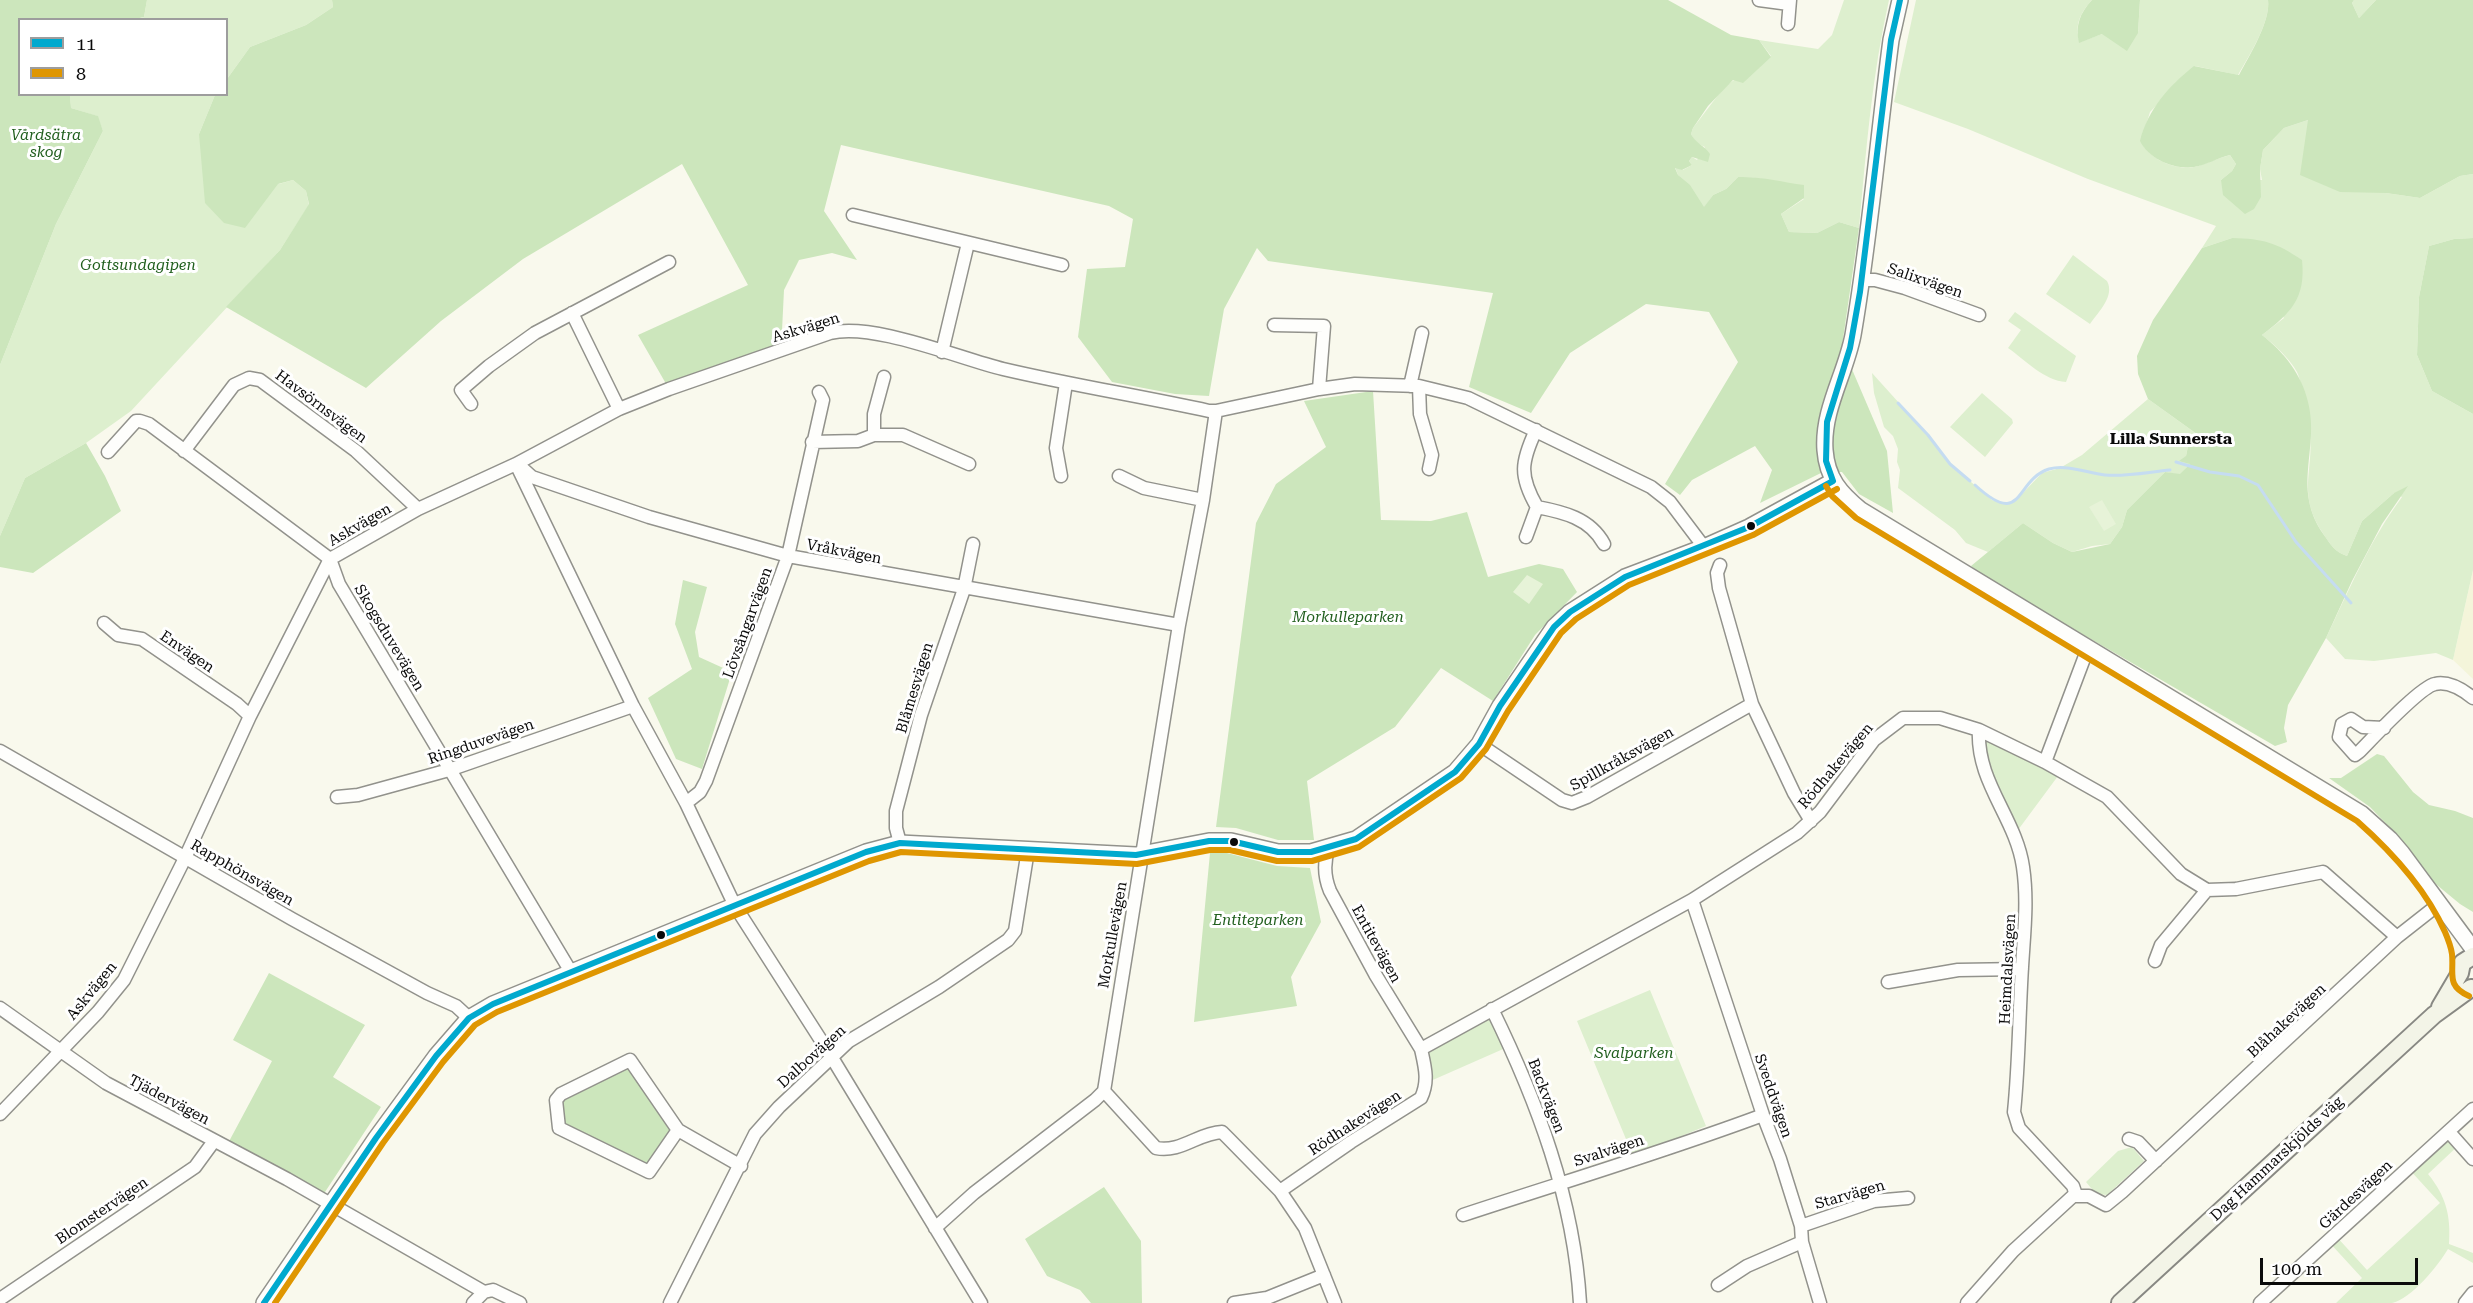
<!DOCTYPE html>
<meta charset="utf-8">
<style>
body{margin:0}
#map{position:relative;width:2473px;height:1303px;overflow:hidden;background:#f9f9ed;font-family:"Roboto Serif",serif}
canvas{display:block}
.legend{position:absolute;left:18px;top:18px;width:210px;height:78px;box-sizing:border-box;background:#fff;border:2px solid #9d9d9d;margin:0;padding:8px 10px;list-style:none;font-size:18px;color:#0a0a0a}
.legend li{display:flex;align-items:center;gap:12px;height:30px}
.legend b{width:30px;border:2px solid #9d9d9d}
.scale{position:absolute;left:2260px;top:1258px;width:158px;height:27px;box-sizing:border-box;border:3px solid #0a0a0a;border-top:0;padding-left:8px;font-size:18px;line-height:21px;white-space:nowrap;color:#0a0a0a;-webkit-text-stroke:4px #fff;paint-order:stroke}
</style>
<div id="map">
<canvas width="2473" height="1303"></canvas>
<ul class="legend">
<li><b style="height:8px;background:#00a9ce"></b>11</li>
<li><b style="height:8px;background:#df9601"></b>8</li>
</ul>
<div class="scale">100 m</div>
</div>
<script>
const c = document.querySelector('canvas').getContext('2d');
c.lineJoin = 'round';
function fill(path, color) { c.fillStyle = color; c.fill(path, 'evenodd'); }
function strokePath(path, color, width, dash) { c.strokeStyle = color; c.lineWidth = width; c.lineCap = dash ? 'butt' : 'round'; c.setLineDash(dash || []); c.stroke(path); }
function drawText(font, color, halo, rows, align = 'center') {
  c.font = font + ' "Roboto Serif",serif'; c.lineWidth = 6; c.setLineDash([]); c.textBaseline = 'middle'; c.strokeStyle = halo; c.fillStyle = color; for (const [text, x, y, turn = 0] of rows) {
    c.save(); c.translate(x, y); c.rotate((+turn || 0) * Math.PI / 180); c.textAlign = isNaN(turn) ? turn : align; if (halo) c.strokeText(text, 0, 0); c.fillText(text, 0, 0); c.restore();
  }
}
fill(new Path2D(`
 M2473,570V679L2453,660Z`), '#f4f5da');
fill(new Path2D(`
 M147,0H332L333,7L306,25L250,47L227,79L226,20H135L144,17Z
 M1844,0H1889C1872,75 1866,151 1859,228L1839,222L1817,233L1789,232L1781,214L1804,199C1782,185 1765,176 1738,177L1726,189L1713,195L1704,208L1678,175L1675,167L1683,170L1692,165L1689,161L1692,157L1697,160L1705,147L1696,143L1691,134L1693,128L1725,86L1771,56L1759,40L1818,49L1832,35Z
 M1916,0H2092C2080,13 2074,26 2080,42L2102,34L2138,33L2140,0H2268C2271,21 2249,56 2238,75L2195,66L2150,112L2141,141C2149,160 2178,172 2198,166C2209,162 2219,158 2230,155L2236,164L2232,171L2221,180H2262L2260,169L2263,150L2284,128L2308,120L2386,193L2420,198L2460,176L2473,174V238L2454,239L2429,246L2419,297L2417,355L2432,391L2473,414V570L2453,660L2436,653L2374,661L2345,659L2326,638C2349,590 2370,540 2402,497L2394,493L2362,521L2347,556C2335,552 2331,545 2324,535C2296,494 2314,473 2310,432C2309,420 2302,382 2297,372C2290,359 2274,344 2262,335L2284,318L2232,238L2202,248L2216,226L2088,179L1968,129L1894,102Z
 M2354,0H2376L2359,18L2352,3Z
 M70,95H215L199,134L279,184L293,180L306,191L309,205L280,250L131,411L86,443L25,478L0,536V365L56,224L103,131L97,116L71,108Z
 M2073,255L2107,281C2115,296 2099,311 2090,324L2046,294Z
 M2015,312L2076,356L2066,382C2045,381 2025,360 2008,348L2021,330L2008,321Z
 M1872,373L1928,435L1950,464L1992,500L2008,504L2018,498L2042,473L2060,468L2082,455L2148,399L2201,437L2188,446L2186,456L2190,464L2180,475L2165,472L2127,510L2122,527L2110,544L2092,546L2072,552L2053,543L2023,523L1988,552L1966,543L1955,530L1898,488L1900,470L1897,462L1898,449L1893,436L1884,427L1874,393Z
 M1982,393L2012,419L2013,423L1985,457L1950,427Z
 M1984,737L2058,776L2018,830L1989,764Z
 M1650,990L1706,1126L1633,1156L1577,1021Z
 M1492,1009L1510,1046L1426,1083L1421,1049Z
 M2449,1132L2460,1144L2428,1174C2446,1196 2451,1216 2449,1244L2473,1253V1263L2448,1249C2438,1266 2411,1299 2392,1303C2377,1303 2352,1303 2336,1303L2362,1278L2328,1241L2335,1235L2367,1270L2440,1203L2408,1168Z
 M2132,1147L2144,1161L2107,1195L2096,1194L2086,1182L2118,1151Z`), '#ddefce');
fill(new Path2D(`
 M0,0H147L144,17L135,19L20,20V94L70,95L71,108L98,116L103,131L56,224L0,365Z
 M332,0H1668L1731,35L1759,40L1771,57L1743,83L1733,80L1708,106L1693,128L1691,134C1696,144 1704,145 1710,154L1708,162L1692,157L1689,161L1692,165L1682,170L1675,168L1678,175L1690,185L1704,207L1713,195L1726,189L1738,177C1760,176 1782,182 1804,185V198L1781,214L1789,232L1817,233L1839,222L1859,228L1842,346L1887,451L1893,513L1859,494L1842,472H1823L1760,503L1772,470L1755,446L1692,480L1680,495L1665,484L1738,362L1709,312L1646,304L1570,353L1531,413L1469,387L1493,293L1268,261L1257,248L1224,309L1209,396L1175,394L1112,382L1078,337L1087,269L1125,267L1133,219L1109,206L841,145L824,211L857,260L832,253L799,260L784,290L781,351L669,389L638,335L748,285L682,164L523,259L441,321L366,388L226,307L280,250L309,204L306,191L293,180L278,184L245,228L224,223L205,203L199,134L215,95L226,94L227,79L250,47L306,25L333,7Z
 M2092,0H2140L2138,33L2127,51L2102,34L2079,43C2075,25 2080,13 2092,0Z
 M2268,0H2354L2352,3L2359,18L2376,0H2473V174L2460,176L2420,198L2386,193L2340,192L2300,175L2308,120L2284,128L2263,150L2260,169L2261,197L2254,209L2245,214L2223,195L2221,180L2232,171L2236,164L2230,155C2218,158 2206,165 2194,167C2174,170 2149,159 2140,141C2148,109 2169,86 2194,66L2239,75C2249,56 2271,21 2268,0Z
 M2232,238C2264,239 2275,242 2302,260C2306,298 2291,313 2262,335C2284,352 2302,375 2308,402C2320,450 2291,488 2324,535C2331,545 2335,552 2347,556L2362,521L2394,493L2408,486L2382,524L2352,581L2326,638L2288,705L2284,728L2287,742L2275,746L1984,577L1971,566L2023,523L2053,543L2072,552L2110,544L2122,527L2127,510L2165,472L2180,474L2190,464L2179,461L2186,456L2188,446L2201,437L2148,399L2138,374L2137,356L2153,320L2202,248Z
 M2473,238V414L2432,391L2417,355L2419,297L2429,246L2454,239Z
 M1373,391L1381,520L1431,521L1467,512L1488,577L1539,564L1563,569L1577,592L1535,635L1493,701L1441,668L1395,727L1307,781L1314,840H1278L1236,828L1216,827L1256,523L1276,484L1326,447L1304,401Z
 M86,443L105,476L121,511L33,573L0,567V536L25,478Z
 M683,580L707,587L695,632L699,657L732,672L702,769L676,759L648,698L692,669L675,624Z
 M2377,754L2384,756L2413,792L2429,805L2455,811L2473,818V912L2460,904L2426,876L2396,834L2370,807L2329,778H2341Z
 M1210,853H1227L1277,866L1310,868L1321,922L1291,977L1297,1006L1194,1022Z
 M269,973L365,1025L333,1077L381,1107L325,1192L316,1196L226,1147L272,1061L233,1040Z
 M630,1060L678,1130L649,1172L559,1128L561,1094Z
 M1104,1187L1141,1241L1142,1303H1091L1080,1290L1047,1276L1025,1239Z`), '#cce6bc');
fill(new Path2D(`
 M2102,500L2116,524L2104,531L2089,507Z
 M1527,575L1543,584L1529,604L1513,592Z`), '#e7f3d8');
strokePath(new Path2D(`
 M1898,403L1928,435L1950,464L1970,481
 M2176,462L2210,472L2239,476L2258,485L2296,542L2351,603
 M1975,485C2024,530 2014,480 2049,469C2067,464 2087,473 2105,475C2125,477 2149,472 2170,470`), '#c5dcf1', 3);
const minor = new Path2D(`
 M1759,0L1789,4
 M1788,24L1790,0
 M853,215L1062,265
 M1862,280H1875L1905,288L1979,315
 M572,313L619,409
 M1274,325L1324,326L1319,389
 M942,352L968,243
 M1410,386L1422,333
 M1419,386L1420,414L1432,455L1429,469
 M471,404L461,390L489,366L535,333L669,262
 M874,435H903L969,464
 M812,442L858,441L874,435V414L884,377
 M184,451L234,385L249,378L260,380L356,451L418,509
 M108,452L136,421H140L149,424L330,559L339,584L571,972
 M516,464L633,706L686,803L735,906L831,1056L981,1303
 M522,468L532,477L649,517L788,556L1179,625
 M1061,476L1056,448L1066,383
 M1119,476L1144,488L1203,500
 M1537,507C1563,512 1590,518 1604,544
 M1526,537L1537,507C1519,476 1521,462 1536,430
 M1720,565L1717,573L1719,588L1752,704L1794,793L1811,821
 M104,623L118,635L142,639L237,704L250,716
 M2384,728L2363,727L2351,719L2342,724L2339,737L2355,755L2359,752C2372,739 2420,687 2435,684C2448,681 2463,690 2473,698
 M1979,730C1976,782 2016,818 2023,867C2028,901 2024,933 2022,967C2019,1015 2019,1064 2014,1112L2019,1128L2073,1186L2075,1192L2073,1196
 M1479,744L1562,800L1572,803L1587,797L1752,704
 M0,751L292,919L427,993L456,1006L469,1018
 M2045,762L2088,648
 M337,797L358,795L449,770L633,706
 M686,803L700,792L706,781L788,556L823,400L819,392
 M900,843L896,828V811L921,715L964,589L973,544
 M1329,848C1323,863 1324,876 1330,891L1375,974L1421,1049
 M1692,900L1763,1115L1780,1159L1801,1226L1802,1242L1820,1303
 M2155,961L2161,945L2207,890
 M1888,982L1958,970L2022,969
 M0,1008L106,1083L287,1179L484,1292
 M1492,1009C1537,1101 1574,1199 1580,1303
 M1104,1091L1156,1148C1181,1153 1198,1133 1222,1132L1229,1139L1280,1191L1305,1228L1335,1303
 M0,1114L98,1012L124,980L185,858L250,716L330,559L418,509L516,464L619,409L669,389L830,333C873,322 958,358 1003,369C1071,385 1140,396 1209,411H1216L1319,389L1355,384L1419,386L1468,398L1651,487L1670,502L1704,547
 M678,1130L649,1172L559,1128L556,1100L561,1094L630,1060L678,1130L741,1166
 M2449,1132L2473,1159
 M2129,1139L2138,1142L2156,1161
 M1280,1191L1351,1142L1421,1098C1429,1081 1425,1067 1421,1049L1692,900L1797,833L1820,812L1874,740L1903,718H1940L1979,730L2045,762L2107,797L2181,874L2207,890L2236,889L2323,872L2397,937
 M1463,1215C1563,1182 1664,1152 1763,1115
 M1801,1226L1874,1201L1908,1198
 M935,1228L974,1193L1095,1100L1104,1091L1179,625L1203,500L1216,411
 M1718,1285L1747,1266L1802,1242
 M484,1292L493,1290L520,1303
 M0,1299L195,1167L214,1141
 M473,1303L484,1292
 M670,1303L755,1134L779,1107L849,1041L939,987L1008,940L1015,931L1028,850
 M1234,1303L1267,1298L1324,1275
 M1967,1303L2013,1251L2073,1196H2089L2106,1205L2122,1192L2397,937L2439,904
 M2260,1303L2473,1109
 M2465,1303L2473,1293`);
const tertiary = new Path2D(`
 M1900,0L1891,40C1878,138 1870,237 1853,335C1846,373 1822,410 1825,450C1827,478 1840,493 1861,510L2362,814L2390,839L2402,853L2473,949
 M264,1303L376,1138L436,1056L469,1018L493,1004L866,852L900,843L1136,855L1209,841H1231L1278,852H1311L1356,839L1455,772L1479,744L1500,706L1554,627L1570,612L1625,577L1704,547L1749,527L1833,481`);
const secondary = new Path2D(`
 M2440,1007L2460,973L2462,963L2473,956
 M2120,1303L2434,1015L2471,988`);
strokePath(minor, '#92928c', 15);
strokePath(tertiary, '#92928c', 18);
strokePath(secondary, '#888883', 20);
strokePath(minor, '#fefefc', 12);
strokePath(tertiary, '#fefefc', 15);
strokePath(secondary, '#f3f4e7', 16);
strokePath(new Path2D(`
 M1833,481L1826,461L1827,422L1850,348L1860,292L1891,40L1900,0
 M264,1303L376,1138L436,1056L469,1018L493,1004L866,852L900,843L1136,855L1209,841H1231L1278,852H1311L1356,839L1455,772L1479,744L1500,706L1554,627L1570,612L1625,577L1749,527L1833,481`), '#00a9ce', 6);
strokePath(new Path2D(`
 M1826,486L1832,496L1856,518L2357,821C2392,852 2426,889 2445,932C2448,939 2451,947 2452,954C2454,974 2446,986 2469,996
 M275,1303L383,1143L443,1062L475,1025L497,1012L869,861L901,852L1137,864L1210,850H1230L1277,861H1312L1359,847L1461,778L1486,749L1508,711L1561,633L1576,619L1629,585L1753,535L1837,489`), '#df9601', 6);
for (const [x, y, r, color] of [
 [1751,526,5,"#0a0a0a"],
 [1234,842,5,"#0a0a0a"],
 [661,935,5,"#0a0a0a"]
]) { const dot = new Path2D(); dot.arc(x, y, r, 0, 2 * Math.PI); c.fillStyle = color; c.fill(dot); strokePath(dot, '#fff', 2); }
drawText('italic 15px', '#215f1e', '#fff', [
 ["Vårdsätra",46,136],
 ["skog",46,153],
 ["Gottsundagipen",138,266],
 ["Morkulleparken",1348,618],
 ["Entiteparken",1258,921],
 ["Svalparken",1634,1054]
]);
drawText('15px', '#0a0a0a', '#fff', [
 ["Salixvägen",1925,281,19],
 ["Askvägen",806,328,-17],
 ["Havsörnsvägen",321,407,37],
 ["Askvägen",360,525,-30],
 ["Vråkvägen",844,552,11],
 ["Lövsångarvägen",748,623,-70],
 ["Skogsduvevägen",389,638,59],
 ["Envägen",187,652,34],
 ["Blåmesvägen",915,688,-73],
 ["Ringduvevägen",481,742,-19],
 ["Spillkråksvägen",1622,759,-29],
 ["Rödhakevägen",1836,766,-50],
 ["Rapphönsvägen",242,873,30],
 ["Morkullevägen",1113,935,-80],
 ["Entitevägen",1376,944,61],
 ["Heimdalsvägen",2008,969,-87],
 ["Askvägen",92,991,-51],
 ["Blåhakevägen",2287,1021,-43],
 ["Dalbovägen",812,1057,-42],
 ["Backvägen",1546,1096,69],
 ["Sveddvägen",1773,1096,71],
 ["Tjädervägen",169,1100,28],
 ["Rödhakevägen",1355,1123,-33],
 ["Svalvägen",1609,1151,-18],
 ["Dag Hammarskjölds väg",2277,1159,-43],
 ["Starvägen",1850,1195,-16],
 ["Gärdesvägen",2356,1195,-43],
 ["Blomstervägen",102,1211,-34]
]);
drawText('bold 16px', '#0a0a0a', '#fff', [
 ["Lilla Sunnersta",2171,439]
]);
</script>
